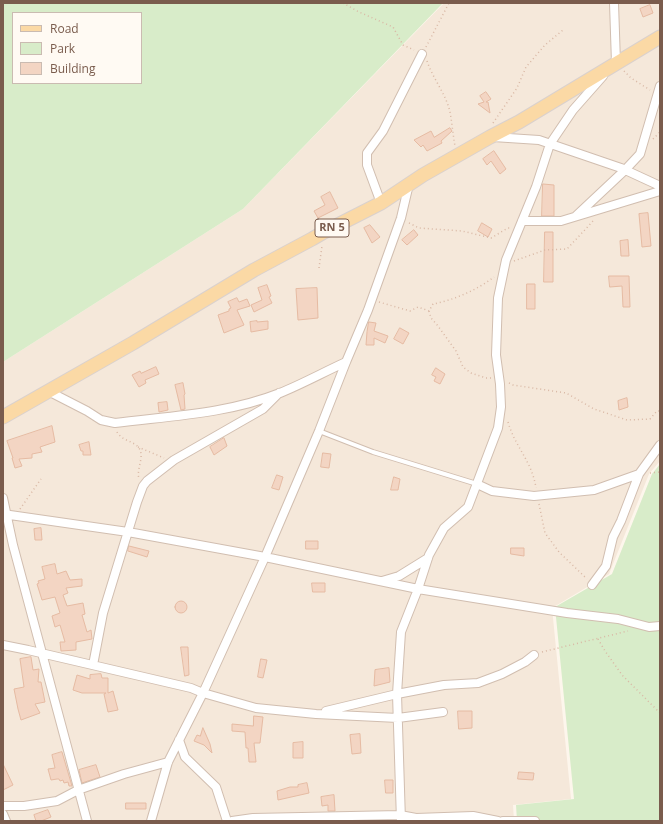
<!DOCTYPE html>
<style>
body{margin:0}
#map{position:relative;width:663px;height:824px;overflow:hidden;background:#fdf6ec;font-family:"Open Sans",sans-serif}
canvas{display:block}
.frame{position:absolute;inset:0;border:4px solid #7a5c4d;pointer-events:none}
.legend{position:absolute;left:12px;top:12px;width:130px;height:72px;box-sizing:border-box;background:#fffaf3;border:1px solid #cabbb1;margin:0;padding:5px 7px;list-style:none;font-size:12px;color:#7a5c4d}
.legend li{display:flex;align-items:center;gap:8px;height:20px}
.legend b{width:20px;border:1px solid #cabbb1}
</style>
<div id="map">
<canvas width="663" height="824"></canvas>
<div class="frame"></div>
<ul class="legend">
<li><b style="height:5px;background:#fbd9a5"></b>Road</li>
<li><b style="height:11px;background:#d8ecc9"></b>Park</li>
<li><b style="height:11px;background:#f3d5c3"></b>Building</li>
</ul>
</div>
<script>
const c = document.querySelector('canvas').getContext('2d');
c.lineJoin = 'round';
function fill(path, color) { c.fillStyle = color; c.fill(path, 'evenodd'); }
function strokePath(path, color, width, dash) { c.strokeStyle = color; c.lineWidth = width; c.lineCap = dash ? 'butt' : 'round'; c.setLineDash(dash || []); c.stroke(path); }
function drawText(font, color, halo, rows, align = 'center') {
  c.font = font + ' "Open Sans",sans-serif'; c.lineWidth = 3; c.setLineDash([]); c.textBaseline = 'middle'; c.strokeStyle = halo; c.fillStyle = color; for (const [text, x, y, turn = 0] of rows) {
    c.save(); c.translate(x, y); c.rotate((+turn || 0) * Math.PI / 180); c.textAlign = isNaN(turn) ? turn : align; if (halo) c.strokeText(text, 0, 0); c.fillText(text, 0, 0); c.restore();
  }
}
fill(new Path2D(`
 M444,3H660V461L649,474L609,574L552,608L571,799L513,805L514,821H3V362L243,209Z`), '#f5e8da');
fill(new Path2D(`
 M3,3H443L243,209L3,362ZM13,13H141V83H13Z
 M660,464V821H517L516,805L574,799L555,607L612,574L652,474Z`), '#d8ecc9');
const building = new Path2D(`
 M650,5L653,13L643,17L640,9Z
 M486,92L491,99L486,102H488L490,113L478,104L484,102L480,96Z
 M450,128L452,131L441,141L442,143L427,151L423,145L421,147L414,140L431,131L434,137Z
 M494,151L506,169L500,174L491,161L487,165L483,159Z
 M543,184L554,185V216H542Z
 M330,192L338,208L318,218L314,211L325,205L321,197Z
 M648,213L651,246L642,247L639,214Z
 M482,223L492,229L488,237L478,231Z
 M370,225L380,237L372,243L364,228Z
 M414,230L418,235L407,245L402,240Z
 M545,232H553V282H544Z
 M628,240L629,256H621L620,241Z
 M609,276H629L630,307H623L622,286L610,287Z
 M527,284H535V309H527Z
 M267,285L271,296L269,297L272,303L254,312L251,305L262,300L258,288Z
 M317,288L318,318L298,320L296,289Z
 M237,298L239,302L247,299L250,306L237,310L244,325L224,333L218,315L229,311V309L231,308L228,302Z
 M257,321V322L268,321V329L251,332L250,322Z
 M369,322L376,323L374,331L388,336L385,343L374,338V345H366L367,332Z
 M400,328L409,333L403,344L394,339Z
 M156,367L159,374L145,380L146,383L139,387L132,375L140,371L141,373Z
 M436,368L445,374L440,384L434,381L436,377L432,375Z
 M183,383L185,394L184,395L185,409L181,410L175,385Z
 M627,398L628,407L619,410L618,401Z
 M167,402L168,410L159,412L158,403Z
 M52,426L55,442L40,447L42,452L32,454V458L19,459L22,466L15,468L12,458H13L7,441Z
 M224,438L227,446L214,455L210,447Z
 M89,442L91,455H83V451H81L79,445Z
 M323,453L331,454L329,468L321,467Z
 M277,475L283,477L279,490L272,488Z
 M394,477L400,479L398,490H391Z
 M41,528L42,540H35L34,529Z
 M306,541H318V549H306Z
 M129,546L149,551L147,557L128,551Z
 M511,548H524V556L511,554Z
 M55,564L57,574L66,571L70,580L82,579V586L66,588L68,593L63,595L67,606L83,603L85,614L82,615L87,632L91,630L92,639L76,642V650L61,651L60,642H65L60,625L55,627L52,616L60,613L55,597L42,600L37,584L39,583L38,581L45,579L42,567Z
 M312,583H325V592H313Z
 M175 607a6 6 0 1 1 12 0a6 6 0 1 1-12 0Z
 M181,647H188L189,675L185,676Z
 M31,657L33,670L39,669L38,682H41L45,702L35,704L40,713L21,720L18,709L14,689L24,687L20,659Z
 M261,659L267,660L263,678L258,677Z
 M389,668L390,682L374,686L375,670Z
 M101,674L102,678H108V693L113,691L118,710L108,712L104,694L106,693H82L73,690L77,675L90,679V675Z
 M458,711H472V728L459,729Z
 M254,716L263,717L260,743H254L256,762H249L248,748H246L245,732L232,731V724L253,726Z
 M203,728L210,744L212,753L204,745L194,741L197,735L200,736Z
 M360,734L361,753L352,754L350,735Z
 M303,742V758H293V743Z
 M62,752L72,786H69L68,782L64,783L63,780L60,781L59,779H57L51,780L48,769L55,768L52,755Z
 M3,764L13,785L3,790Z
 M96,765L100,777L82,783L79,770Z
 M519,772L534,773L533,780L518,779Z
 M385,780H393V793H386Z
 M307,783L309,793L278,800L277,791L290,787H298V785Z
 M334,795L335,811H328V805L322,806L321,797Z
 M126,803H146V809H126Z
 M48,810L51,817L41,821H36L34,815Z`);
fill(building, '#f3d5c3');
strokePath(building, '#e6bba3', 1);
const lane = new Path2D(`
 M319,431L373,452L477,484`);
const street = new Path2D(`
 M613,66L616,63L614,3
 M493,137L539,140L621,168L660,186
 M381,203L367,165V153L383,131L422,54
 M576,216L625,170L640,154L660,86
 M522,221H561L660,191
 M48,391L87,411L101,420L115,423C170,416 227,414 280,393C302,384 324,372 346,362
 M477,484L492,491L534,496L594,490L639,474
 M3,498L13,545L87,821
 M3,514L128,532L265,557L418,589L567,613L618,619L649,627L660,626
 M382,581L399,576L428,558
 M592,585L606,566L613,537L621,521L639,474L660,445
 M3,645L28,650L191,688L203,693L256,708L316,714L398,718L443,712
 M93,665L103,613L137,502L143,486L147,481L174,460L263,409L279,393
 M326,711L397,694L444,685L478,683L502,674L525,662L534,655
 M179,740L185,757L216,787L227,821
 M3,806H24L57,801L78,790L124,774L168,762
 M3,814L6,821
 M151,821L168,762L203,693L265,557L319,431L346,362L368,310L401,218L409,184
 M232,821L253,818L400,815L416,818L473,816L498,821
 M401,821L397,694L401,632L418,589L429,555L444,528L468,507L498,428L501,407L500,384L496,355L498,298L506,260L536,187L550,144L573,110L603,76
 M503,821H535`);
const primary = new Path2D(`
 M3,417L133,343L254,270L312,239L324,232L381,203L423,175L490,137L519,122L660,37`);
strokePath(lane, '#d1beb0', 6);
strokePath(street, '#d1beb0', 10);
strokePath(primary, '#dad1cd', 15);
strokePath(new Path2D(`
 M343,3L359,12L393,27L403,45L414,50
 M426,47L449,3
 M427,61C433,79 446,94 450,112C452,123 453,135 455,146
 M624,71L631,78L650,90
 M493,123L517,88L526,67L545,45L563,30
 M653,139L660,132
 M409,223L419,228L462,231L491,238L508,228H511
 M514,261L545,250L567,249L594,220
 M319,268L322,246
 M379,302L410,311L418,307L429,311L433,304C454,300 477,290 494,277
 M429,311L431,318L438,326L456,351L463,367L471,373L486,378H492
 M509,383L513,385L566,393L594,409L627,420L650,419L657,411H660
 M508,422C515,447 532,461 536,488
 M117,432C122,441 134,441 139,448C145,457 136,469 139,479
 M138,447L164,458
 M650,473L660,472
 M539,504L545,533L559,552L587,579
 M20,509L41,479
 M598,639L605,651L622,675L660,713
 M542,652L628,631`), '#d9b8a5', 1.5, [1, 3]);
strokePath(lane, '#fff', 4);
strokePath(street, '#fff', 8);
strokePath(primary, '#fbd9a5', 13);
for (const [x, y, w] of [
 [332,228,34]
]) { const box = new Path2D(); box.roundRect(x - w / 2, y - 9, w, 18, 3); c.fillStyle = '#fffaf3'; c.fill(box); strokePath(box, '#7a5c4d', 1); }
drawText('bold 11px', '#7a5c4d', null, [
 ["RN 5",332,228]
]);
</script>
